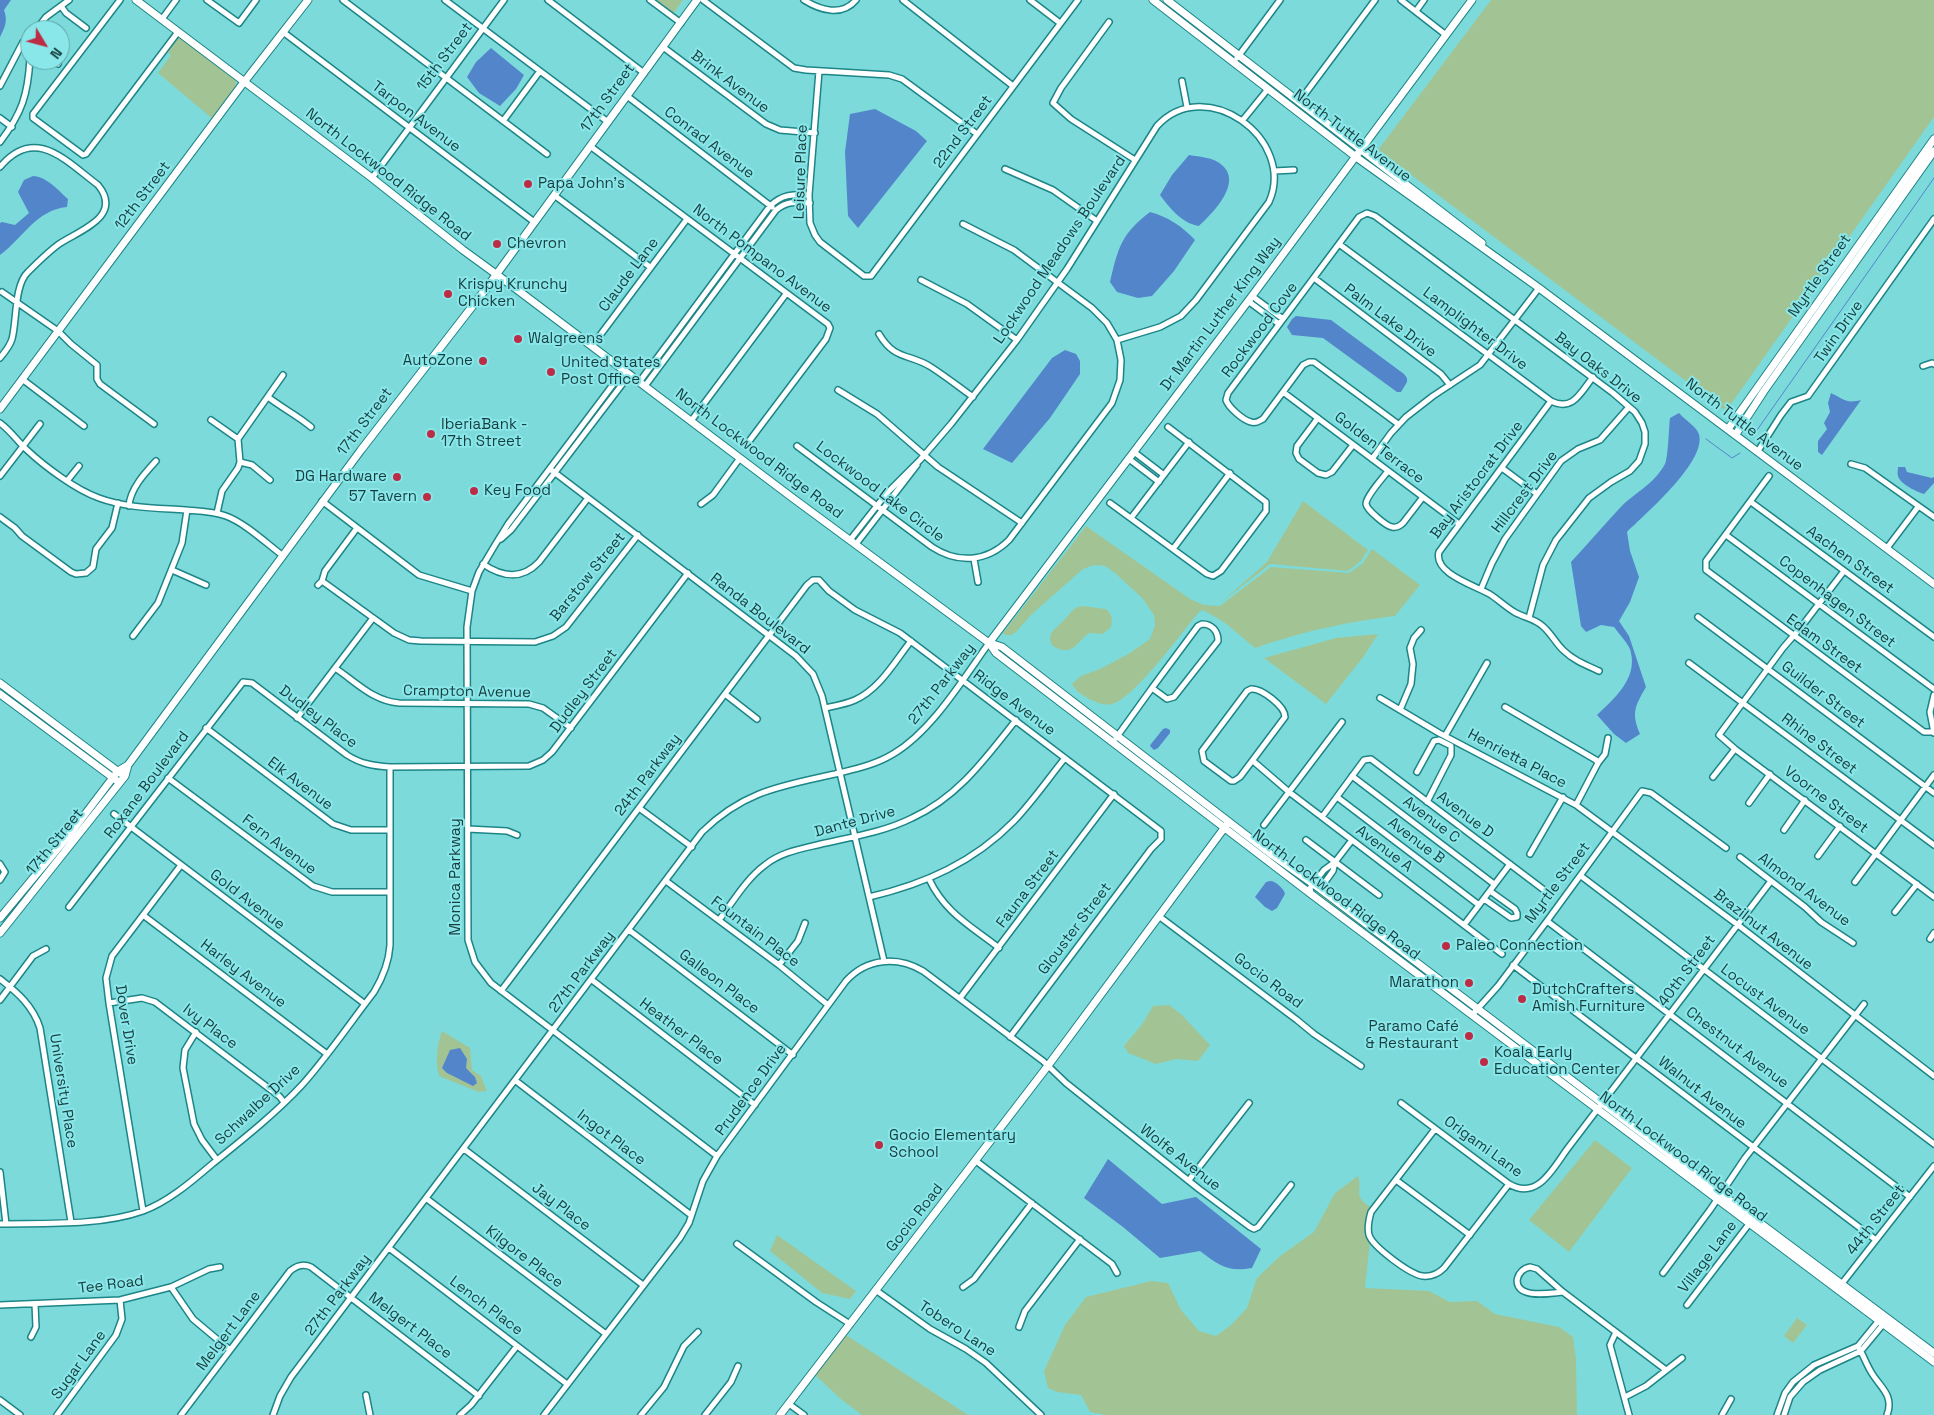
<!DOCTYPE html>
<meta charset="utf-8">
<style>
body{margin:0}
#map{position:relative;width:1934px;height:1415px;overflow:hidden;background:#7ddadb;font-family:"Space Grotesk",sans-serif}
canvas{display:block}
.north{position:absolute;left:20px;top:20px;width:50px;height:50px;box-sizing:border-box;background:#8ae7e9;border:1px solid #5ca3a5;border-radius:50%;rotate:127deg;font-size:14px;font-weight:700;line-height:20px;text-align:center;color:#173e3f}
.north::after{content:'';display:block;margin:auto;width:18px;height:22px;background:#bd2c45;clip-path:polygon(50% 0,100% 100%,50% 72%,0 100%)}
</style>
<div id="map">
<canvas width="1934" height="1415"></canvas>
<div class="north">N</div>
</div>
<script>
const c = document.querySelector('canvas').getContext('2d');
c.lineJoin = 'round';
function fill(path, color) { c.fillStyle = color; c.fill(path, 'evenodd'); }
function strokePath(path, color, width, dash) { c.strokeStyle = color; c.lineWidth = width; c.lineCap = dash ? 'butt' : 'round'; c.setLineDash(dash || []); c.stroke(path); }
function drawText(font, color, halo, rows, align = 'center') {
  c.font = font + ' "Space Grotesk",sans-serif'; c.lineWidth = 4; c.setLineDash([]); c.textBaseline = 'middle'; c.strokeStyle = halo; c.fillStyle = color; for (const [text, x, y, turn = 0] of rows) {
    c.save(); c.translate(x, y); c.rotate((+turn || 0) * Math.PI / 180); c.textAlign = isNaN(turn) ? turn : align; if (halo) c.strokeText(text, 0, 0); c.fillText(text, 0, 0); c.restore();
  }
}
fill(new Path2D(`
 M655,0H683L673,14Z
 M1491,0H1934V117L1726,411L1378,150Z
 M181,36L236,81V86L214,120L158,73L171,55L168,52L177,39Z
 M1303,501L1368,550L1361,561L1348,571L1270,564L1219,604L1267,562Z
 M1086,526L1190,599L1204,605L1220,606L1271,567L1349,573L1363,563L1372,549L1420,585L1395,616C1351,621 1297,633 1255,648L1224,622L1203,610L1199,612C1182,632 1135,698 1112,704C1104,706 1096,702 1089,699C1083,695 1075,691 1072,684L1081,676L1100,669L1130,653L1150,639L1155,625L1154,615L1142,598L1115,573L1105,566L1094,565L1083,569L1032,614L1016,632L1011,635H1005L1003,633Z
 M1082,606L1106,609C1112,614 1113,620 1111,627L1103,634L1089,633C1075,644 1073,657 1053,646C1044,634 1057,628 1064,620C1071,613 1072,608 1082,606Z
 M1378,634L1364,656L1326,704L1264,658L1336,638Z
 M1318,892L1454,994L1417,970L1320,897Z
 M1169,1005L1182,1015L1210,1045L1198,1061L1176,1059L1156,1064L1128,1053L1124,1046L1143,1023L1153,1006Z
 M442,1031L470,1048L472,1070L481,1076L487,1091L479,1092L439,1076C435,1061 437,1045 442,1031Z
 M1595,1140L1632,1168L1569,1252L1529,1220Z
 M1358,1176C1363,1189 1352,1197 1371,1207L1366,1218L1365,1226L1370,1241L1365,1288L1429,1291L1450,1302L1477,1301L1495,1314L1559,1327L1573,1337L1576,1359L1577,1415H1106L1090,1412L1081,1395L1057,1392L1048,1388L1044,1371L1065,1325L1086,1297L1151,1281L1168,1283L1181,1310L1199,1331L1216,1336L1231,1325L1247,1308L1257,1278L1280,1256L1314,1232L1335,1193Z
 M777,1235L856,1291L850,1299L822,1293L770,1251Z
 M1797,1318L1807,1325L1793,1343L1784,1336Z
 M846,1335L968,1415H862L842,1400L815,1375Z`), '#a2c494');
fill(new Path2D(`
 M0,0H11L4,10C8,21 5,27 0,37Z
 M491,48L524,75L516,89L500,106L479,93L467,77L476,62Z
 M875,109L916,131L927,141L858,228L848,216L845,152L850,114Z
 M1189,155C1200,157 1214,157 1223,166C1242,184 1212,214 1199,226C1181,223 1170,208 1160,195L1172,175Z
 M33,176C46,176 59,191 68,199L67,207C36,210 23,238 0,255V223L2,222L15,225L29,213L18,192L24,180Z
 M1150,212C1168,217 1182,226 1195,240L1174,271L1152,296L1138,298L1117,292L1110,282C1118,248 1121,234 1150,212Z
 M1296,316L1331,320L1404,374L1407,378V382L1401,392H1397L1323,338L1292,335L1287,327L1292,319Z
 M1065,350L1076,354L1080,361V374L1050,418L1012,463L983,449L1052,358Z
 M1831,393C1844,399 1846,404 1861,400L1822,455L1818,452V441L1827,429L1824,423L1830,412L1828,403Z
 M1679,413C1684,419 1695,426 1698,432C1711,458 1644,515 1627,532L1630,551L1639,577L1630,602L1619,621L1629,636L1646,687C1635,706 1631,713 1640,734L1626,743L1614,734L1597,715C1614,699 1637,679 1631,653C1630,645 1619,634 1614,627L1601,625L1586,632L1581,626L1571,562C1587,545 1602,527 1618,510C1633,493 1653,486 1665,464C1668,459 1669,426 1670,418Z
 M1898,467H1905L1907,472L1932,478L1934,477V483L1924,494C1917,492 1900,484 1898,476C1897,474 1898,470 1898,467Z
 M1166,728L1170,730V733L1158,748L1154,750L1150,746L1151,744L1163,729Z
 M1270,881C1276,881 1284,889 1285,894L1277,908L1272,911L1265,907L1255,897L1266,882Z
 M460,1048L467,1059L466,1068L475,1077L477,1083L473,1086L447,1073L442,1068L450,1050Z
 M1108,1159L1162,1204L1196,1197L1261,1249L1252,1268C1227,1272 1220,1266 1200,1251L1160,1258L1123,1227L1084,1198Z`), '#5385cb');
strokePath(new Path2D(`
 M1755,433L1934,178
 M1706,439L1732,458L1740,453`), '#5385cb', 1);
const street = new Path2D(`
 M120,0L33,114V118L83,155L86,154L178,32
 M207,0L239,23L256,0
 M343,0L547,154
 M445,0L608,122
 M548,0L644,73
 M650,0L681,23
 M703,0L794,68L806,70L889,75L902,79L977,134
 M804,0C820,10 842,17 856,0
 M903,0L1013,86
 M1030,0L1060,23
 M1401,0L1446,35
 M61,6L66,13L86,28
 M1416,11L1424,0
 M162,19L176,0
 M1109,22L1061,88L1053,103L1071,119L1135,160
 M36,30L46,17L69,0
 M283,32L533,221
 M663,47L766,124L780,130L815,133
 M1237,58L1280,0
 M53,60L58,64
 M819,71L809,195L810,223L815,235L820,242L864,276H871L1078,0
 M1182,81L1187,107
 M0,86L23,42L30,39
 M627,96L772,207
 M1299,102L1375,0
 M0,118L12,127
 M503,121L540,71
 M1242,121L1268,89
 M0,142C22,113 28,95 30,58
 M590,146L828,324L830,328L826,339L750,440
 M0,167C35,125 66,161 98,185C124,217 78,231 59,244C48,252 37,263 28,272C14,285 17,321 12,339C10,346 5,352 0,358
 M1005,169L1053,190L1097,221
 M1274,171L1294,170
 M372,178L504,0
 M554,195L650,267
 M1339,244L1551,401C1573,412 1581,392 1593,377
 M1314,278L1441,374L1450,385
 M921,280L967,304L1017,340
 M2,292L58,331L71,344L97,365V379L100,384L154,424
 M1252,296L1283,319
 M1248,301L1279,324
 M879,334C895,361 909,353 931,367C945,376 959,387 973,397
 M592,346L687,219
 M1923,366L1932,363L1934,364
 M624,370L508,524L495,545L479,572L472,591L467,627L468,940L475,962L491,983L717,1156
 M22,379L84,426
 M640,381L770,206C782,194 794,194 809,195
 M645,386L776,210C787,201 796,202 810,203
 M838,390L877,414L938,467L1022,523
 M1283,392L1459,524
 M268,397C282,408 297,415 311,427
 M1551,401L1439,552C1433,574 1477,586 1491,595C1500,601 1507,608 1516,613C1524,617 1533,619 1540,624C1550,631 1554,641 1563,650C1573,660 1586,665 1599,671
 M1318,418L1297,446L1296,453L1299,459L1318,473L1326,475L1332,472L1353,445
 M211,420L238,439
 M691,421L786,294
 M0,423C11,431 17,441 27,450C44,466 76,490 99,498C126,508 156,508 185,510C199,511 213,511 226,516C245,523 266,543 282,555
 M1398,424L1314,362H1309L1303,365L1263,419C1259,421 1256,424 1251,422C1243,420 1229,408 1226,400L1228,393L1359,217L1367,213L1375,216L1613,393L1635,412L1642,423L1645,432V444L1639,461L1630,471L1611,482L1589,498L1556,540L1543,565L1529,618
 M797,446L932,547C958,564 987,562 1009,540L1112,403L1120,380L1121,360L1117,340L1107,323L1092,308L1014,250L963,224
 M1758,451L1781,415L1791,402L1808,396L1934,219
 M1134,452L1164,475
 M1129,459L1159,482
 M1372,459L1391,433L1406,417L1433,396L1480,365L1539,288
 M240,462L252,465L270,480
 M1851,464L1865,468L1934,517
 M1502,468L1537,494
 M550,469L796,656L813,674L822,696L884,961
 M1388,471C1383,478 1366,496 1366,504C1367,510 1386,526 1392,527C1397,528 1400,526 1403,523L1423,497
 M0,476L40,424
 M1769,476L1706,561V570L1924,732H1933
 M67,481L79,466
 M322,501L419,575L472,591
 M1751,502L1934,637
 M1110,503L1207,574L1213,576L1221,571L1266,511V502L1168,427
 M701,504L713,495L740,458
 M129,506C130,489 145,473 156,461
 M217,513L222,491L238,468L240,462L238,439L283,375
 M0,517L15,528L22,536L71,572L76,574L86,573L93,567L96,549L112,528L118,503
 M1131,518L1189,442
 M1726,535L1934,689
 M501,539L511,530L630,374
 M850,540L887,493L920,460L951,424L1017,340L1067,269L1157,126C1205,73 1297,139 1269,202L1196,300L1181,316L1160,327L1117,340
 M856,544L917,465
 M1887,548L1918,507
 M1173,549L1230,473
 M974,559L978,582
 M483,564C502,577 522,580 539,562L588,498
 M172,570L206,585
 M1844,571L1802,626L1783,648L1719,735L1735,749L1934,897
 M322,581L394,633L409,640L421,641L535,642L553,636L566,627L638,535
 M318,585L322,581L325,571L357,528
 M1481,589L1492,563L1505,539L1561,461L1578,449L1600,440L1629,407
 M1698,617L1934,793
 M1202,624C1212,624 1218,631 1218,641L1174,697L1167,699L1152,688L1198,626Z
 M133,636L158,603L182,543L187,510
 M1689,663L1934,845
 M335,668C356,682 373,701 399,703L529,704L543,708L571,728
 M1251,689C1261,688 1285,706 1285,717L1240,777L1234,781H1231L1204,761L1202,751L1247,691Z
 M725,694L757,719
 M1934,695L1930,712L1934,733
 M1380,698L1439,733L1576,805L1738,925L1934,1076
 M1505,707L1596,760L1598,763
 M825,708C835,706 846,704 855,700C880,689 895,661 911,641
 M1400,710L1411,684L1413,664L1410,648L1414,638L1421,630
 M297,718L373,618
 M206,728L333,824L351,830H390
 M1445,736L1487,663
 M1116,738L1152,688
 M1253,761L1289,792L1502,954
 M1417,772L1434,741L1439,740L1451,746V755L1427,802
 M1352,776L1494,884
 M1713,777L1735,749
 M168,778L313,886L332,892H390
 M1337,797L1479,905
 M1749,803L1770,774
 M1576,805L1598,763L1605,754L1608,738
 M639,808L692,847
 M114,814L365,1004
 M1322,817L1364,760L1371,759L1548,893
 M1264,825L1342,722
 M468,829L507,831L517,835
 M1784,830L1805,800
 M1306,840L1379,895
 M1530,854L1563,797
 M1818,856L1840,826
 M1740,857L1805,907L1821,922L1853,943
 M0,864L5,872L0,880
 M1581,876L1934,1144
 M929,879C945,913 971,926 999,948
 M666,881L779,965L828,1005
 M1855,882L1934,775
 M1320,889L1333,871L1335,862
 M1311,894L1310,888L1324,870L1335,862L1352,840
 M869,897C925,884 974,862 1014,821C1033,801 1048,779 1065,758
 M1484,899L1511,918L1517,917V913L1515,909L1490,891
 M69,907L243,682L252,683L347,755C361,764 374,766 390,767L529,766L543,760L552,752L688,573
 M1895,912L1917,884
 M143,915L327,1054
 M1160,917L1297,1020L1314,1034L1361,1066
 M719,920C733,902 746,879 765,865C781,852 801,849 821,844C852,837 884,832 912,818C958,797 985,759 1016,720
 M1547,921L1910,1197
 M1464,925L1510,864
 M629,930L793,1055
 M1930,939L1934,933
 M779,965L798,941L805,923
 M1513,965L1876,1240
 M0,979C18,993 33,1006 40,1028L71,1222
 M592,980L755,1105
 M501,991L807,585L813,580H819L829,591L855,610L900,633L1161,831V839L1151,849L1010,1037
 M960,998L1114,794
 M0,1000L33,956L46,949
 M109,1003L142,998L155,1002L279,1096L284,1102
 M1472,1015L1498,986L1547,921L1642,791L1651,793L1726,848
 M196,1032L185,1050L183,1068L194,1124L202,1140L217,1160
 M516,1081L691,1215
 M1401,1103L1509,1184C1538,1201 1553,1168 1568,1148L1771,881
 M1435,1129L1371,1212C1369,1219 1367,1227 1369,1235C1373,1247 1411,1275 1423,1276C1432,1277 1438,1274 1444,1268L1509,1184
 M464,1149L643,1285
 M976,1161L1112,1264L1117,1273
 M0,1172L6,1224
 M1189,1180L1249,1103
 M1396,1180L1470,1235
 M427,1199L606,1334
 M143,1211L109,1003L106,978L112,956L181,865
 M0,1224C44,1223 101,1226 143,1211C168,1202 191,1182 211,1165C242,1140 275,1114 302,1085C328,1056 350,1023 374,992C383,977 389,962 390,945V767
 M737,1244L816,1302L850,1324
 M389,1248L567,1384
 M1530,1267L1537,1269L1563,1292C1552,1293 1536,1296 1526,1292C1511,1287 1517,1269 1530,1267Z
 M1663,1273L1710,1210L1745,1158L1864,1004
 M1840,1286L1934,1166
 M171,1287L193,1319L230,1350
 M963,1287L974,1279L1032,1203
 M877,1291L930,1329L966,1349L986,1363L1041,1415
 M1563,1292L1666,1370
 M0,1305L120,1300L171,1287L209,1269L220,1267
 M1687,1305L1749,1224
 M1019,1327L1025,1311L1080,1239
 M1616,1332L1610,1345L1629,1415
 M31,1337L36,1327L35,1304
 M1859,1348C1863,1355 1866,1363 1870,1370C1878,1386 1895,1394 1887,1415
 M366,1395L370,1415
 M1625,1397L1646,1386L1682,1358
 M0,1400L20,1415
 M789,1404L804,1415
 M57,1415L116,1335L122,1319L120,1300
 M181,1415L290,1271C296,1266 303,1263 311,1267L479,1396
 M273,1415L280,1396L291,1377L702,832C744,791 781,786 835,774C855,769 875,765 893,754C932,731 963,679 989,643
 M460,1415L471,1405L517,1346
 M544,1415L680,1238L689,1223L703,1181L717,1156L846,981C867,958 897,956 923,971L1043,1061L1066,1083L1199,1189L1250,1227L1254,1229L1258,1227L1291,1185
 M641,1415L664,1387L684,1346L698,1332
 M705,1415L731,1382L738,1366
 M1722,1415L1731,1399
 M1777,1415L1785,1393L1793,1382L1814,1365L1858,1346L1880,1319
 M1784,1415L1790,1397L1803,1382L1820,1370L1861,1351L1885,1322`);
const secondary = new Path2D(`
 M136,0L372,178L463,250L511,285L790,496L989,643L996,653L1311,894L1934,1362
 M1153,0L1356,157L1539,288L1934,584
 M1167,0L1482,243
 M0,409L241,86L308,0
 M1728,429L1934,139
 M1736,434L1764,391L1934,151
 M989,643L1252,296L1472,0
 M990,643L1002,647L1272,855L1320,889L1744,1211L1934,1353
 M0,683L120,773
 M0,694L116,780
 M0,918L70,834L118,771L128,765
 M0,933L125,776L128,765L361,450L485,290L697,0
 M780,1415L1047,1067L1228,823`);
strokePath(street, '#1c8586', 8);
strokePath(secondary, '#1c8586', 9);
strokePath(street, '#fff', 5);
strokePath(secondary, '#fff', 7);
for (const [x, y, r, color] of [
 [528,184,5,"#bd2c45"],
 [497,244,5,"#bd2c45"],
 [448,294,5,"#bd2c45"],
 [518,339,5,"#bd2c45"],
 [483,361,5,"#bd2c45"],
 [551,372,5,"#bd2c45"],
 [431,434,5,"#bd2c45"],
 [397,477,5,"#bd2c45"],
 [474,491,5,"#bd2c45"],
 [427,497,5,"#bd2c45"],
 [1446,946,5,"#bd2c45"],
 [1469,983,5,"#bd2c45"],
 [1522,999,5,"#bd2c45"],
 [1469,1036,5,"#bd2c45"],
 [1484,1062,5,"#bd2c45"],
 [879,1145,5,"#bd2c45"]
]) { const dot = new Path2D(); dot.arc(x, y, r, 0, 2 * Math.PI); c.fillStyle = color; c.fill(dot); strokePath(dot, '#8ae7e9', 2); }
drawText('15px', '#173e3f', '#8ae7e9', [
 ["15th Street",445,57,-53],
 ["Brink Avenue",730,82,37],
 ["17th Street",608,98,-54],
 ["Tarpon Avenue",416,117,37],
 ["22nd Street",963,132,-53],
 ["North Tuttle Avenue",1352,136,37],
 ["Conrad Avenue",709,143,37],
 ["Leisure Place",801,172,-88],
 ["North Lockwood Ridge Road",388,175,38],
 ["12th Street",143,196,-53],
 ["Lockwood Meadows Boulevard",1060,250,-56],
 ["North Pompano Avenue",762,259,37],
 ["Claude Lane",629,275,-53],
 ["Myrtle Street",1820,276,-55],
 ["Dr Martin Luther King Way",1221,314,-53],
 ["Palm Lake Drive",1390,321,37],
 ["Lamplighter Drive",1475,329,37],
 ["Rockwood Cove",1260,330,-53],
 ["Twin Drive",1839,332,-55],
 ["Bay Oaks Drive",1598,368,38],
 ["17th Street",365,422,-53],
 ["North Tuttle Avenue",1744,425,37],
 ["Golden Terrace",1379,448,37],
 ["North Lockwood Ridge Road",759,454,37],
 ["Bay Aristocrat Drive",1477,480,-53],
 ["Lockwood Lake Circle",880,492,37],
 ["Hillcrest Drive",1525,492,-53],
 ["Aachen Street",1850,560,36],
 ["Barstow Street",588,577,-51],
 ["Copenhagen Street",1837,602,37],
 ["Randa Boulevard",760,614,38],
 ["Edam Street",1824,644,36],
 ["27th Parkway",942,684,-52],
 ["Dudley Street",584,691,-53],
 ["Crampton Avenue",467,692,1],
 ["Guilder Street",1823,695,37],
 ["Ridge Avenue",1014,703,37],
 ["Dudley Place",318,717,37],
 ["Rhine Street",1819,744,37],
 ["Henrietta Place",1517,759,28],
 ["24th Parkway",648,775,-53],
 ["Elk Avenue",300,784,37],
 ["Roxane Boulevard",147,785,-53],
 ["Voorne Street",1826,800,37],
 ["Avenue D",1465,815,37],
 ["Avenue C",1431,820,37],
 ["Dante Drive",855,822,-15],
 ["Avenue B",1416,841,37],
 ["17th Street",55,842,-51],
 ["Fern Avenue",279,845,37],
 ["Avenue A",1384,849,37],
 ["Monica Parkway",456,877,-90],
 ["Myrtle Street",1558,883,-53],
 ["Fauna Street",1028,889,-53],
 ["Almond Avenue",1804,890,37],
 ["North Lockwood Ridge Road",1336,895,37],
 ["Gold Avenue",247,900,37],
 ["Glouster Street",1075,929,-53],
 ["Brazilnut Avenue",1763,930,38],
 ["Fountain Place",755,932,37],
 ["40th Street",1687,971,-53],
 ["27th Parkway",582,972,-53],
 ["Harley Avenue",243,974,37],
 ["Gocio Road",1268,981,37],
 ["Galleon Place",719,982,37],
 ["Locust Avenue",1765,1000,37],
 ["Dover Drive",126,1025,81],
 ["Ivy Place",210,1027,37],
 ["Heather Place",681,1032,37],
 ["Chestnut Avenue",1737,1048,37],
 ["Prudence Drive",751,1090,-54],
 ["University Place",63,1091,81],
 ["Walnut Avenue",1702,1093,38],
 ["Schwalbe Drive",258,1105,-43],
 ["Ingot Place",611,1138,37],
 ["Origami Lane",1483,1147,36],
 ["North Lockwood Ridge Road",1683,1157,37],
 ["Wolfe Avenue",1180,1158,38],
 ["Jay Place",561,1207,37],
 ["Gocio Road",915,1218,-52],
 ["44th Street",1876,1220,-52],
 ["Kilgore Place",524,1257,37],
 ["Village Lane",1708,1257,-53],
 ["Tee Road",111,1285,-7],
 ["27th Parkway",338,1295,-53],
 ["Lench Place",486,1306,37],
 ["Melgert Place",410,1326,37],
 ["Tobero Lane",957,1329,33],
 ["Melgert Lane",229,1331,-53],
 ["Sugar Lane",79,1365,-54]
]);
drawText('15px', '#173e3f', '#8ae7e9', [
 ["Papa John's",538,184],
 ["Chevron",507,244],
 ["Krispy Krunchy",458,285],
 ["Chicken",458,302],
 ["Walgreens",528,339],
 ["AutoZone",473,361,"right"],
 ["United States",561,363],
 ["Post Office",561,380],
 ["IberiaBank -",441,425],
 ["17th Street",441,442],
 ["DG Hardware",387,477,"right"],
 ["Key Food",484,491],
 ["57 Tavern",417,497,"right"],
 ["Paleo Connection",1456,946],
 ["Marathon",1459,983,"right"],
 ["DutchCrafters",1532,990],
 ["Amish Furniture",1532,1007],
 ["Paramo Café",1459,1027,"right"],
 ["& Restaurant",1459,1044,"right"],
 ["Koala Early",1494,1053],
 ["Education Center",1494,1070],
 ["Gocio Elementary",889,1136],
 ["School",889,1153]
], 'left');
</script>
